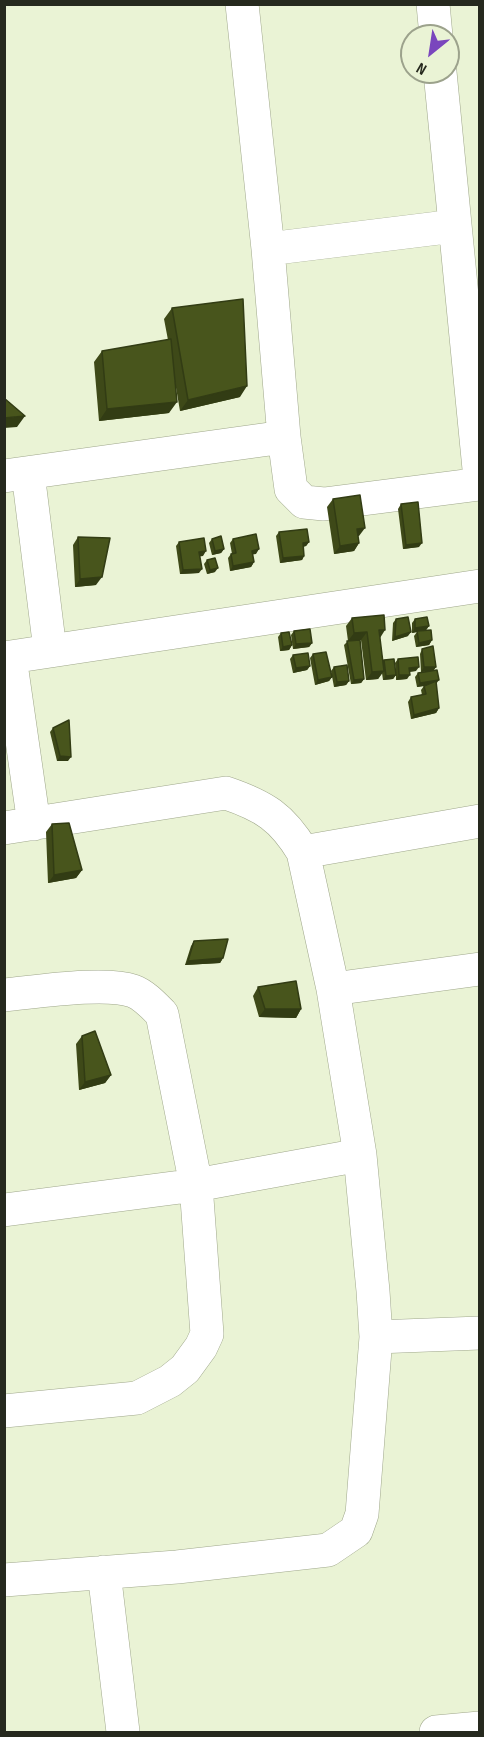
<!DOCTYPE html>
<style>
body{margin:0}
#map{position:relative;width:484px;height:1737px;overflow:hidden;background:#eaf3d5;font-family:"Sofia Sans Condensed",sans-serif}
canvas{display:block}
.frame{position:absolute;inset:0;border:6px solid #26291e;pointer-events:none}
.north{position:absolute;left:400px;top:24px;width:60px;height:60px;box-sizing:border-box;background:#eaf3d5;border:2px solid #9ca28c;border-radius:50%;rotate:210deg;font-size:16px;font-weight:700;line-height:24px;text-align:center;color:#26291e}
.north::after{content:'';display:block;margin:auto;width:21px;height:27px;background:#7a46bd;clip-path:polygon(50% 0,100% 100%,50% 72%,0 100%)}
</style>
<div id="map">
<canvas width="484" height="1737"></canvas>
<div class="frame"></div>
<div class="north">N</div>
</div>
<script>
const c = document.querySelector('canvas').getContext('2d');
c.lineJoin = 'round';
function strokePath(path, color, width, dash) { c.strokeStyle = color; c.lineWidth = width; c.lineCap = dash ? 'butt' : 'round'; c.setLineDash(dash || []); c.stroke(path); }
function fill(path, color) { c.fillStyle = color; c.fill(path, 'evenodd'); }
const minor = new Path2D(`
 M242,4L268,249L284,437L291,489L304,502L324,504L480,484
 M433,4L436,36
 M440,72L480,479
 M268,249L455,226
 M28,473L50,650
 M4,476L284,437
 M10,657L34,824
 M4,658L480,586
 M4,828L226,793C264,806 282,817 303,852L333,989L360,1155L373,1291L376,1337L362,1514L356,1531L328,1550L177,1567L4,1580
 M303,852L480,821
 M333,989L480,969
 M4,995C36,992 105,981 133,991C144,995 154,1006 162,1014L196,1185L207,1334L201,1347L185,1369L170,1381L137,1398L4,1411
 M4,1210L196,1185L360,1155
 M376,1337L480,1333
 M104,1572L123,1732
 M436,1732L480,1728`);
strokePath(minor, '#9fa78b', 34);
strokePath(minor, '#fff', 33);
fill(new Path2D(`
 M172,308L240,397L180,411L174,376L169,413L99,421L94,362L102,351L168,340L164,319Z
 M333,499L359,536H358L359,543L354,551L334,554L327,507Z
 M401,504L419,547L403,549L398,509Z
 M279,532L309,542L306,546L303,547L304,556L302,560L280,563L276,536Z
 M78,537L96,585L75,587L73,545Z
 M212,539L224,549L221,553L212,555L209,543Z
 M233,539L256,554H252L254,562L251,567L230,571L228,558L231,554H232L230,543Z
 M179,542L203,556H200L199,573L180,574L176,546Z
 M207,560L215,572L207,574L204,564Z
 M352,618L379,638L383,663L384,660L396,674L395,663L398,659L416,671L409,672L407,679L396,680V675L393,679L383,680L382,673L378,679L366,680L361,640H360L364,679L361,683L351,684L344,645L348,641L346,626Z
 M396,619L408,636L392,641L393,623Z
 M415,619L429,626L426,630L418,631L432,640L429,645L416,647L414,636L417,632L412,633V623Z
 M294,631L312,643L309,647L293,649L291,635Z
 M281,633L292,645L289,650L280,651L278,637Z
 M422,649L436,667L433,671L436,683L439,708L436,713L411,719L408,702L411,697L422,695L421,690L424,686L417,687L415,677L418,673L430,671L421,672L420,654Z
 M313,654L332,677L329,681L315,685L310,658Z
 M293,655L310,666L307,670L293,673L290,659Z
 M334,667L349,681L346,685L334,687L331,671Z
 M53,728L68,761H57L50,732Z
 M52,824L82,870L76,878L48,883L46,832Z
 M194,941L223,958L220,963L185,965L191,946Z
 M258,987L301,1009L296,1018L259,1017L253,996Z
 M82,1036L111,1075L105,1083L79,1090L76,1044Z`), '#3e4918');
fill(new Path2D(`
 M247,386L240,397L180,411L188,400Z
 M177,402L169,413L99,421L107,409Z
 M25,416L17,427L4,428V418Z
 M365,528L359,536L352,537L357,529Z
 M309,542L306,546L300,547L303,543Z
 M359,543L354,551L334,554L340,546Z
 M422,543L419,547L403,549L406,545Z
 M224,549L221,553L212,555L215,551Z
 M259,549L256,554L249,555L252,551Z
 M206,551L203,556L196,557L199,552Z
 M304,556L302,560L280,563L283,558Z
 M254,562L251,567L230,571L233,566Z
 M218,568L215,572L207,574L210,570Z
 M202,569L199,573L180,574L183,570Z
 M102,577L96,585L75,587L80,579Z
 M429,626L426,630L412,633L415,628Z
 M379,630H385L380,638Z
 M367,632L361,640L348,641L354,633Z
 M411,632L408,636L392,641L395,637Z
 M432,640L429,645L416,647L419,643Z
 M312,643L309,647L293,649L296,644Z
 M292,645L289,650L280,651L283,647Z
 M310,666L307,670L293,673L296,668Z
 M419,667L416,671L406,672L409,668Z
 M424,667H436L433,671L421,672Z
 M384,671L378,679L366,680L372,672Z
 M396,675L393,679L383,680L386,676Z
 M399,675H410L407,679L396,680Z
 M332,677L329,681L315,685L318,680Z
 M364,679L361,683L351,684L354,680Z
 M439,680L436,684L417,687L420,683Z
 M349,681L346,685L334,687L337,682Z
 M439,708L436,713L411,719L414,715Z
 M60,756L71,757L68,761H57Z
 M82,870L76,878L48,883L54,875Z
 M223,958L220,963L185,965L188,961Z
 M265,1009H301L296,1018L259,1017Z
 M111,1075L105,1083L79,1090L85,1082Z`), '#323c14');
const building = new Path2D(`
 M243,299L247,386L188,400L172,308Z
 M171,339L177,402L107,409L102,351Z
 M4,398L25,416L4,418Z
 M360,495L365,528L357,529L359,543L340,546L333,499Z
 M418,502L422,543L406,545L401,504Z
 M307,529L309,542L303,543L304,556L283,558L279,532Z
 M256,534L259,549L252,551L254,562L233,566L231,554L236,553L233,539Z
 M221,536L224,549L215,551L212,539Z
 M78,537L110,538L102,577L80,579Z
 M204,538L206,551L199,552L202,569L183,570L179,542Z
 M215,558L218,568L210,570L207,560Z
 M384,615L385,630H379L384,671L372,672L367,632L354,633L352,618Z
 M408,617L411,632L395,637L396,619Z
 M427,617L429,626L415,628V619Z
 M310,629L312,643L296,644L294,631Z
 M431,630L432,640L419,643L417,631Z
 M289,632L292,645L283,647L281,633Z
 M360,640L364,679L354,680L347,641Z
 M433,646L436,667H424L422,649Z
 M326,652L332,677L318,680L313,654Z
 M308,653L310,666L296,668L293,655Z
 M418,657L419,667L409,668L410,675H399L398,659Z
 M394,659L396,675L386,676L384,660Z
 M347,665L349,681L337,682L334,667Z
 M437,670L439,680L420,683L418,673Z
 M436,681L439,708L414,715L411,697L426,694L424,686Z
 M69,720L71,757L60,756L53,728Z
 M69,823L82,870L54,875L52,824Z
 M228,939L223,958L188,961L194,941Z
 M296,981L301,1009H265L258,987Z
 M95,1031L111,1075L85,1082L82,1036Z`);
fill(building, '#48551c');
strokePath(building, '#323c14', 1.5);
</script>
